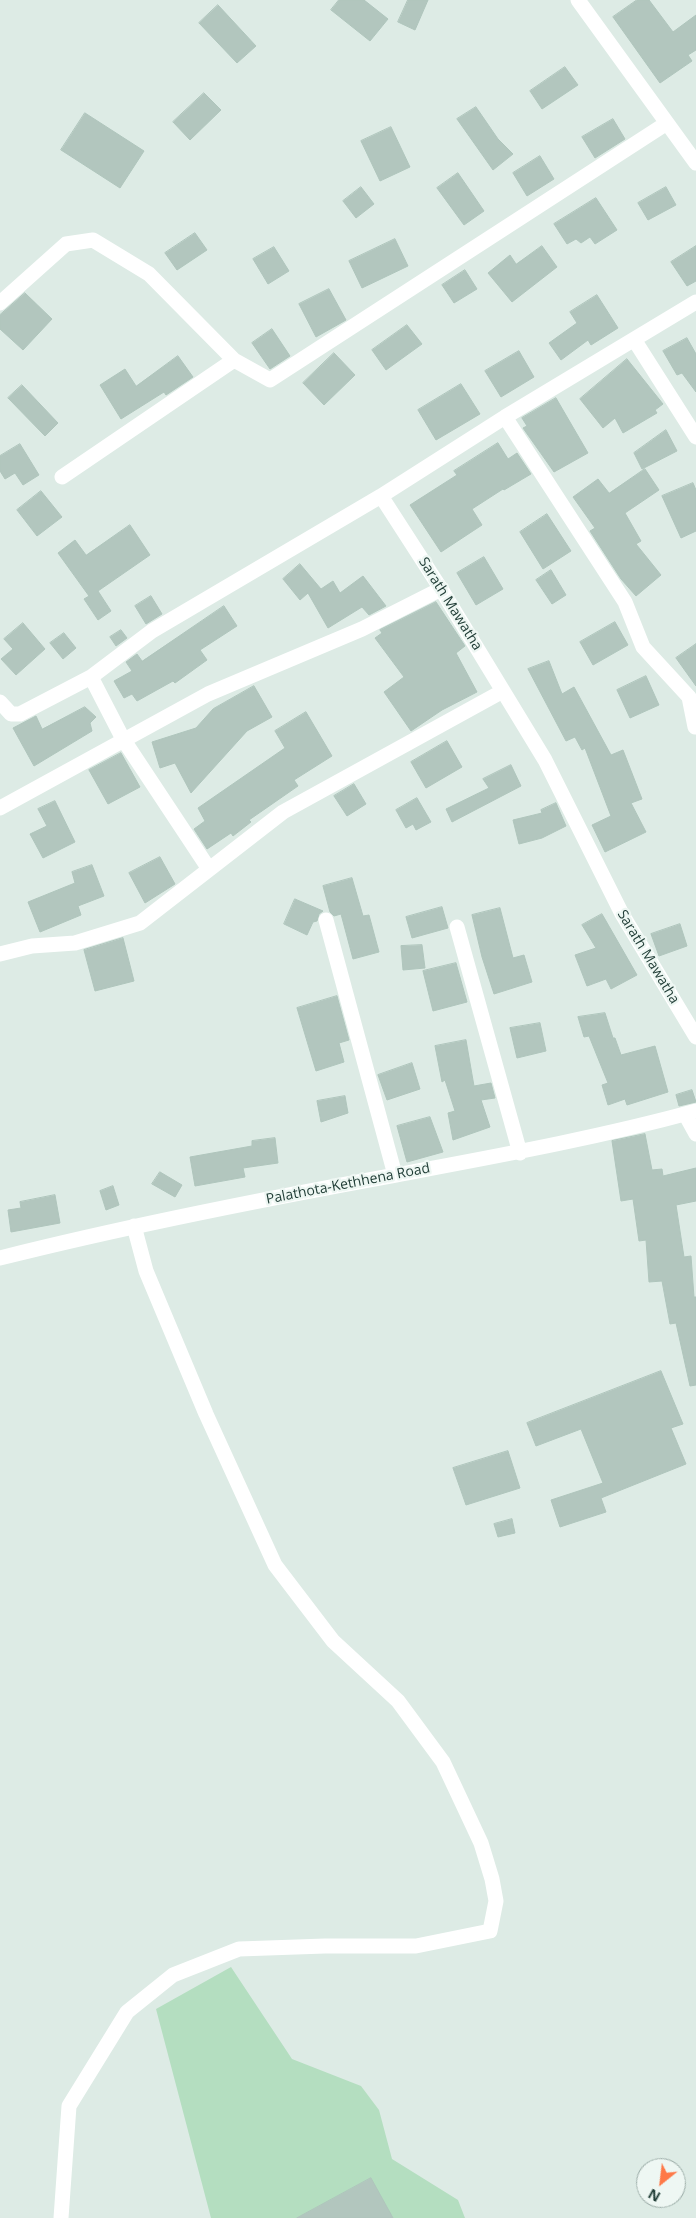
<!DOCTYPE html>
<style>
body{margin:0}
#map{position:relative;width:696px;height:2218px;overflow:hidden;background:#ddebe5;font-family:"Open Sans",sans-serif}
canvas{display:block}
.north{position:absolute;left:636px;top:2158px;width:50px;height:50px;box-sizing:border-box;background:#eef7f3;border:1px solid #9baca7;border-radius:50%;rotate:209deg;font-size:14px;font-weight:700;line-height:20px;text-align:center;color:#1e3b34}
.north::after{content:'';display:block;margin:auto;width:18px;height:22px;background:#fe7948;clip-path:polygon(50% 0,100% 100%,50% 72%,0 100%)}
</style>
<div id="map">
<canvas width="696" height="2218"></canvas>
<div class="north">N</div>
</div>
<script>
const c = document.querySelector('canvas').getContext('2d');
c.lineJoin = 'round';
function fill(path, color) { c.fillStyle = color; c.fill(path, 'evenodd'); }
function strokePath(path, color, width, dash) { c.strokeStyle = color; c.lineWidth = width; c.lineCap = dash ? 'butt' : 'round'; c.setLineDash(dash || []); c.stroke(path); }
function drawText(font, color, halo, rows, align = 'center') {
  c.font = font + ' "Open Sans",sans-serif'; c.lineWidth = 4.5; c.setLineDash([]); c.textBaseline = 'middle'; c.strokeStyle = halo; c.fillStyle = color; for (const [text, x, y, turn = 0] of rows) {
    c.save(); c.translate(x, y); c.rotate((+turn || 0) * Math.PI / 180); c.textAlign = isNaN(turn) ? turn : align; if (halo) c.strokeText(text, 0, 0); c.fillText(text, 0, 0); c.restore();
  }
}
fill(new Path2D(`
 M231,1967L292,2059L361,2086L379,2110L392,2159L458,2200L465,2218H211L156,2009Z`), '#b4dec0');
const building = new Path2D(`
 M339,0H364L388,19L370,41L331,10Z
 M408,0H428L415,30L398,22Z
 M637,0H649L673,32L696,15V50L688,55L692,61L660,83L613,17Z
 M218,5L256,46L237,63L199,23Z
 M565,67L578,85L542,109L530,91Z
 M204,93L221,110L190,140L173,122Z
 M476,107L498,139L513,154L493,170L457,119Z
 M85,113L144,151L120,188L61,150Z
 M613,119L625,139L595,158L582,137Z
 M391,127L410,167L380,181L361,141Z
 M540,156L554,179L527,196L513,173Z
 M458,173L484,211L464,225L437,188Z
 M361,187L374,204L356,218L343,201Z
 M666,187L676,205L648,220L638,203Z
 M596,198L617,230L595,244L590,237L581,243L576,239L567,244L554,224Z
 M195,233L207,250L177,270L165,253Z
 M395,239L408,266L362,288L349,261Z
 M542,246L557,267L512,302L488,273L510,255L516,264Z
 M696,246V281L687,286L671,262Z
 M274,247L289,271L268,284L253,259Z
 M465,270L477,289L454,303L442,285Z
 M329,289L346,320L316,337L299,304Z
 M25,293L52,319L23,350L0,329V315Z
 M597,295L618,328L591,345L588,340L561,360L549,343L577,323L570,312Z
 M407,325L422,344L386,370L372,350Z
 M272,329L290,356L270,369L252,343Z
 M687,338L696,354V392L682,373L677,375L663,351Z
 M519,351L534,377L501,397L485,371Z
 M334,353L355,375L324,405L303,383Z
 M178,356L193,377L166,395L164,392L121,419L100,385L125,369L136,386Z
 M627,359L663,404L655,410L657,413L623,433L615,418L603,428L580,399Z
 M461,384L480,414L436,440L418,410Z
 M22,385L58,423L45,436L8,398Z
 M556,398L588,453L554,472L523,428L527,426L522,418Z
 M666,430L677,451L642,469L634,453Z
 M498,443L508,459L517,453L531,474L504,490L503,489L472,509L482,525L441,552L410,505L457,475L454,471Z
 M20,444L39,475L23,485L15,473L5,479L0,471V456Z
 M645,469L659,490L625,513L641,541L636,544L661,575L636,596L621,579L590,531L595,528L573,497L598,479L609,493Z
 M693,483L696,490V531L681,538L662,496Z
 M41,491L62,517L37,536L17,510Z
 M547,514L571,551L543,569L520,532Z
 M130,525L150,555L98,591L111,611L98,620L84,599L89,596L58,553L75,540L86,555Z
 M484,557L503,589L476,605L457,573Z
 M300,564L321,589L333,581L340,593L363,576L386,606L369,615L362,607L328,628L308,593L300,600L283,579Z
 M551,570L566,595L552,604L536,580Z
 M151,596L162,614L146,624L135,606Z
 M436,602L465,646L456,653L477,692L442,710L411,731L384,692L404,677L375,638L382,633L380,630Z
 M224,606L237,626L200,650L207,660L175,683L173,681L137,701L132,694L124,698L114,681L132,671L126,662L137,654L142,661Z
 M615,622L628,645L593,665L580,642Z
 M23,623L45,649L16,675L1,659L13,649L4,639Z
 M121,630L127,638L116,646L110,637Z
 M64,633L76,648L63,659L50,643Z
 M696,644V686L676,658Z
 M549,661L562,694L574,687L611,755L623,750L642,799L631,803L646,832L605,852L592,825L611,816L585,748L582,750L575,737L566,741L528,669Z
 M646,676L659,705L630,718L617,690Z
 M254,686L272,717L247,731L191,793L175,763L160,768L152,742L196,728L213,709Z
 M85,707L96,717L90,723L92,731L34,766L13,728L36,716L42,729Z
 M306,712L332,756L294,780L298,786L249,820L251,822L233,836L231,833L207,849L194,829L205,821L198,808L285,748L275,731Z
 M447,741L462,767L426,788L411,762Z
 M121,753L140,787L108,804L89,770Z
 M511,765L521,786L452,822L446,809L489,788L483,779Z
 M354,784L366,804L347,816L334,796Z
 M417,798L431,822L416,830L413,824L406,828L396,810Z
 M55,801L75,842L43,858L30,834L47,826L38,809Z
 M556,803L566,826L542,838L519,844L513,820L542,813L541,810Z
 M160,857L175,884L145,903L129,873Z
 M92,865L104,896L78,906L81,915L40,932L28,902L75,883L72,872Z
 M352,878L363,916L369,915L379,952L353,959L341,914L334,916L330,912L323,886Z
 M295,899L323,911L319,914L317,921L313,922L307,935L284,924Z
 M442,907L448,928L412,938L406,917Z
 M500,908L513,958L524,955L532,982L494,994L482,957L472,915Z
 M602,914L637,975L611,989L606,979L587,986L575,955L596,948L582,925Z
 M680,924L687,946L659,956L651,934Z
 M123,938L134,981L95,991L84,950Z
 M422,945L425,968L403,970L401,946Z
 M456,963L467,1002L433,1011L423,971Z
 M337,996L349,1040L339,1043L344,1062L316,1071L297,1008Z
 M605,1013L613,1038H615L621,1055L655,1046L668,1092L627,1105L625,1099L608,1105L602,1085L608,1083L589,1036L584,1037L578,1017Z
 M540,1023L546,1051L517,1058L510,1028Z
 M466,1040L474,1086L491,1083L495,1098L481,1100L490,1127L453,1140L448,1113L455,1111L445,1080L442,1082L435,1046Z
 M412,1063L420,1089L387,1100L378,1075Z
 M692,1090L696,1102L679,1106L676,1095Z
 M345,1096L348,1113L321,1122L317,1101Z
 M430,1117L443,1152L407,1162L397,1126Z
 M645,1134L652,1170L662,1169L663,1176L696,1168V1201L676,1205L684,1257L691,1256L694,1297H696V1385L690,1386L676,1323L670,1324L662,1281L649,1282L646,1240L639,1241L633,1199L621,1201L612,1141Z
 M275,1138L278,1163L243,1168L245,1177L195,1186L190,1157L252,1146V1141Z
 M160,1172L182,1185L175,1197L152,1184Z
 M113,1186L119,1205L106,1210L100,1191Z
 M55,1195L60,1223L11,1232L8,1210L21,1208L20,1202Z
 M661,1371L683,1424L671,1428L686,1464L601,1498L606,1512L560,1527L551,1500L603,1483L581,1429L536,1446L527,1423Z
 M508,1451L520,1488L466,1505L453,1468Z
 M512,1519L515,1533L498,1537L494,1524Z
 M371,2178L393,2218H297Z`);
fill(building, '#b2c6be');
strokePath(building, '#afc5bc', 1);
strokePath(new Path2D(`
 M578,0L696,163
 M696,302L505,417L381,496L441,589L545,760L622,914L696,1037
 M0,303L66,244L93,240L149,274L234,360
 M635,341L696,437
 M505,417L625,602L643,647L689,697L695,727
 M62,477L234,360L270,380L667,123
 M91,677L123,739L209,869
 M0,702L11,714H20L91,677L152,631L381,496
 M0,808L208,694L362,629L441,589
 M326,920L395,1175
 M457,927L520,1153
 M0,954L32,946L75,943L140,923L283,812L503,691
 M685,1114L696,1134
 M0,1258C131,1225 264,1199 396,1175C497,1156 597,1138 696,1111
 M61,2218L69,2106L127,2012L173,1975L239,1949L325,1946H416L490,1931L496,1901L492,1879L481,1843L443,1762L398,1701L333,1641L275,1565L206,1414L146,1271L134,1226`), '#fff', 15);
drawText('14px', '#1e3b34', '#eef7f3', [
 ["Sarath Mawatha",450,604,58],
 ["Sarath Mawatha",648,957,59],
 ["Palathota-Kethhena Road",348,1184,-11]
]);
</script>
